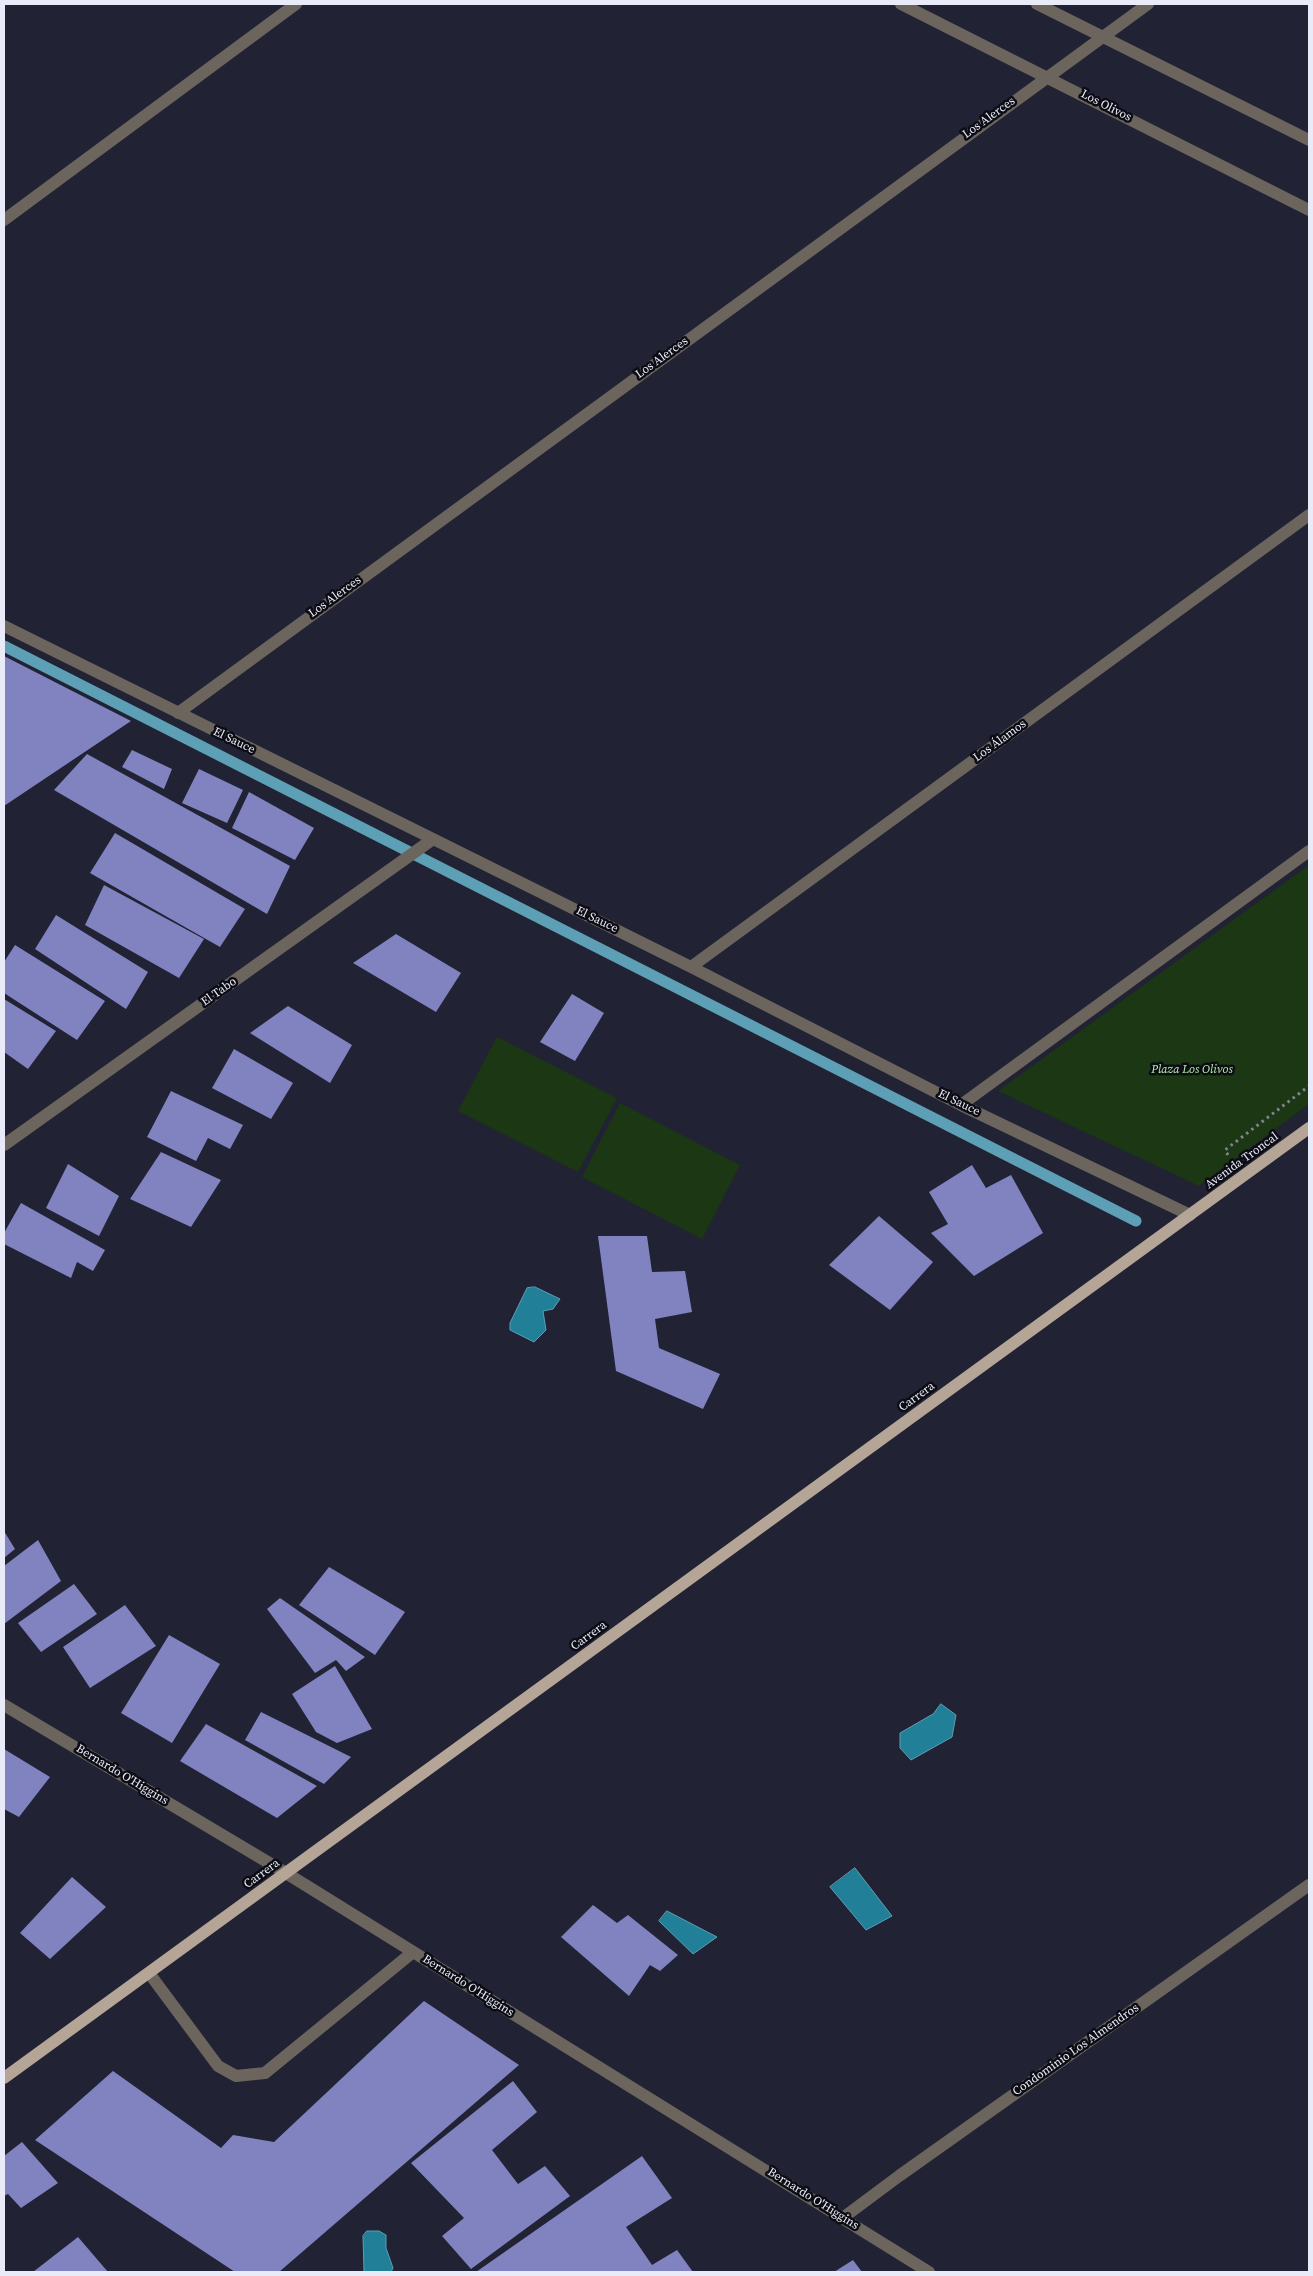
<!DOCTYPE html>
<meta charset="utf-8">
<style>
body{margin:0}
#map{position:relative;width:1313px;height:2276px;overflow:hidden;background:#212234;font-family:"Source Serif 4",serif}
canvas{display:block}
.frame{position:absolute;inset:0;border:5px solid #eaebf8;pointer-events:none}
</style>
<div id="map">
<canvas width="1313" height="2276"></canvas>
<div class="frame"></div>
</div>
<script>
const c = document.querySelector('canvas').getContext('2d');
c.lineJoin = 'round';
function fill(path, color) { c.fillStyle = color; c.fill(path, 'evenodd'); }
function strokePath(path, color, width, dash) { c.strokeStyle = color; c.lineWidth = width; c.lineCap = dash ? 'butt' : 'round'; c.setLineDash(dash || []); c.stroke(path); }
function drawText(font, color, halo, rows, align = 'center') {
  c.font = font + ' "Source Serif 4",serif'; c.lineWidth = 5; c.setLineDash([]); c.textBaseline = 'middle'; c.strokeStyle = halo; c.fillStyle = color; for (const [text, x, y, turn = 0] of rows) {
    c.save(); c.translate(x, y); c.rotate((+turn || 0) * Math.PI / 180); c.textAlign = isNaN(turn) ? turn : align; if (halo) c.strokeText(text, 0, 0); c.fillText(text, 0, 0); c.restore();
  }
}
fill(new Path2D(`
 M1309,865V1104L1199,1186L998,1091Z
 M497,1037L617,1098L578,1172L458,1111Z
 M620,1103L740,1165L702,1239L582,1177Z`), '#1b3714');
const water = new Path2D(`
 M535,1287L560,1299L553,1309L543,1311L546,1330L534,1342L510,1330V1323L527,1288Z
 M941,1704L956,1715L952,1737L911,1760L900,1748V1733L933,1714Z
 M855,1868L892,1916L866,1930L830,1887Z
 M667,1911L717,1937L693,1954L659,1921Z
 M367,2231H379L386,2235V2248L393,2268L391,2272H364L363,2236Z`);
fill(water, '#217f98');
strokePath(water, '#5d9fb5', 1);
strokePath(new Path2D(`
 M4,646L1136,1221`), '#5d9fb5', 11);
fill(new Path2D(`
 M4,656L131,721L4,806Z
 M132,750L172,769L164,789L122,767Z
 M87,754L290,866L267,914L54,790Z
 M199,769L243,790L227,823L182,803Z
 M249,792L314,828L295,860L232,828Z
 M115,833L245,909L220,947L90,873Z
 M104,885L204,939L179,978L85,925Z
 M56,915L148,972L126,1009L35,949Z
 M396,934L461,973L436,1012L353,963Z
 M15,945L105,1001L77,1040L4,993V962Z
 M572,994L604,1013L575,1061L540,1042Z
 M4,999L56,1031L28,1069L4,1052Z
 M288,1006L352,1045L330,1083L250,1033Z
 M234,1049L293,1083L271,1119L212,1088Z
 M171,1091L243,1125L230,1149L208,1138L196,1161L147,1137Z
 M161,1152L221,1180L191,1227L130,1199Z
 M68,1164L119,1196L99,1236L46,1208Z
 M972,1165L986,1188L1011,1175L1043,1233L974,1276L931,1233L948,1224L929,1192Z
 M21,1203L105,1250L93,1271L77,1262L71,1278L4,1244V1233Z
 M879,1216L933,1262L890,1310L829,1265Z
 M598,1236H647L652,1272L685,1271L692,1312L655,1319L659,1348L720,1374L703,1409L616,1371Z
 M4,1531L15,1549L4,1558Z
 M38,1540L61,1581L4,1624V1566Z
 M329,1567L405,1612L375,1655L299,1605Z
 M74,1584L97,1614L41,1652L18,1623Z
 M280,1598L365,1657L346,1671L336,1660L315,1673L267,1609Z
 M125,1605L156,1646L90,1688L63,1647Z
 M169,1635L220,1664L172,1743L121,1713Z
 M335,1666L372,1729L337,1743L316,1732L292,1694Z
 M261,1712L351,1757L324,1784L245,1740Z
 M206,1724L317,1786L277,1818L180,1761Z
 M4,1749L50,1777L19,1817L4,1809Z
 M72,1877L106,1907L50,1959L20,1933Z
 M593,1905L617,1923L628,1915L678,1955L660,1971L650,1965L629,1996L561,1937Z
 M424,2001L519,2065L279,2272H235L35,2140L113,2071L221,2148L233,2135L274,2142Z
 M513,2081L537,2112L492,2150L518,2184L545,2166L570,2196L471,2269L442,2236L464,2218L411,2163Z
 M22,2142L58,2183L21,2208L8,2194L4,2196V2156Z
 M642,2156L672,2198L626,2227L652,2265L677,2250L693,2272H476Z
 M78,2237L108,2272H33Z
 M853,2260L862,2272H834Z`), '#8183c0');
strokePath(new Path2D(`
 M1228,1155L1225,1150L1309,1086`), '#828393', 3, [2.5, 4]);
strokePath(new Path2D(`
 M901,4L1309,210
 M1037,4L1309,140
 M4,220L296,4
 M4,626L691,967L961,1105L1190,1215
 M178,713L1148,4
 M691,967L1309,515
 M961,1105L1309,851
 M4,1145L433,839
 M4,1705L286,1873L929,2272
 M149,1973L218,2066L236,2076L265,2073L413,1952
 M844,2217L899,2176L1309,1885`), '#6c655d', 12);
strokePath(new Path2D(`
 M4,2078L1309,1128`), '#b5a596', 12);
drawText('12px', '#eaebf8', '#0c0c14', [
 ["Los Olivos",1106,106,27],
 ["Los Alerces",989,118,-36],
 ["Los Alerces",662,358,-36],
 ["Los Alerces",335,597,-36],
 ["El Sauce",234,741,26],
 ["Los Álamos",1000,741,-36],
 ["El Sauce",597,920,26],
 ["El Tabo",219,992,-35],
 ["El Sauce",959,1103,26],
 ["Avenida Troncal",1242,1161,-36],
 ["Carrera",917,1397,-36],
 ["Carrera",589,1636,-36],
 ["Bernardo O'Higgins",122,1775,31],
 ["Carrera",262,1874,-36],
 ["Bernardo O'Higgins",468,1986,32],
 ["Condominio Los Almendros",1076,2050,-35],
 ["Bernardo O'Higgins",813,2199,32]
]);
drawText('italic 12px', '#b4f4a7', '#0c0c14', [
 ["Plaza Los Olivos",1192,1070]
]);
</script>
